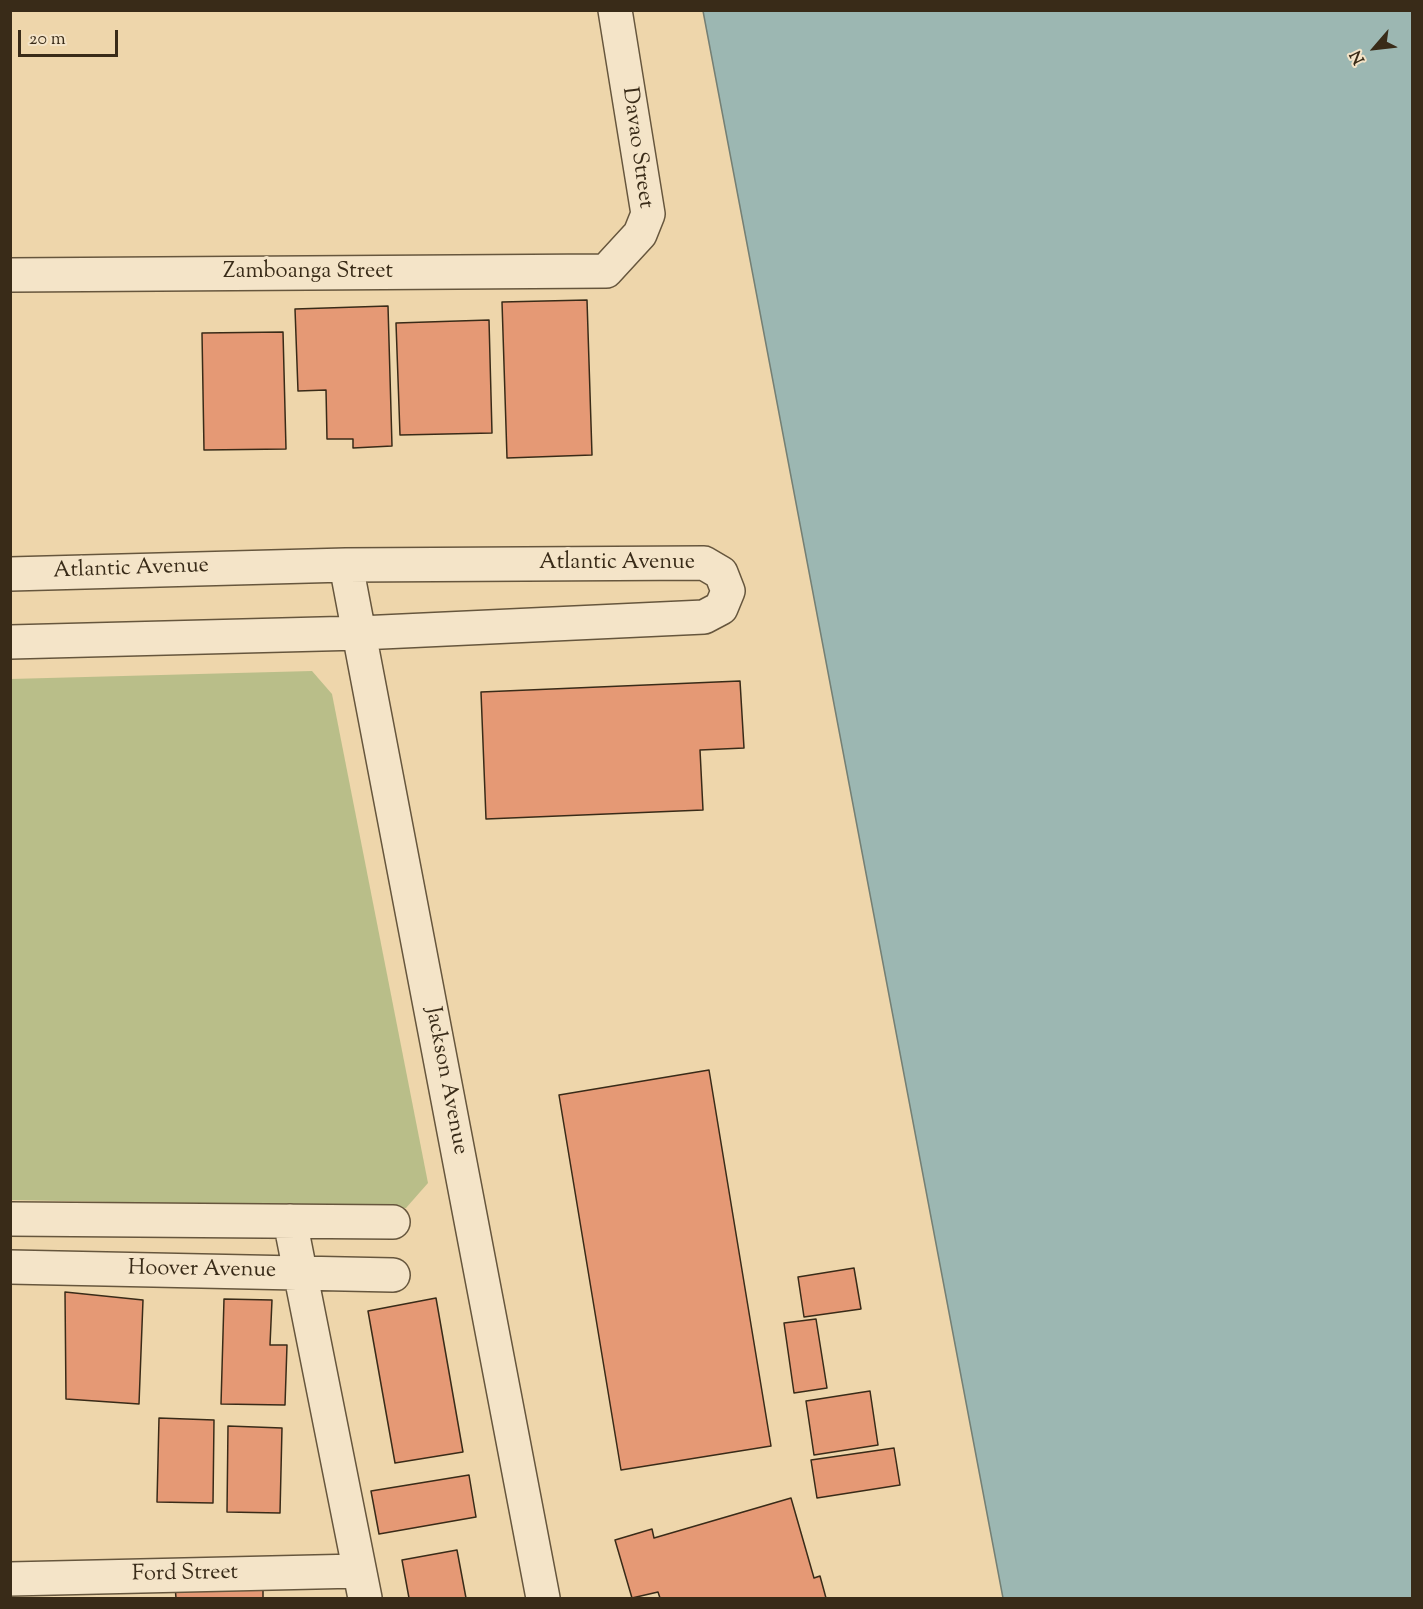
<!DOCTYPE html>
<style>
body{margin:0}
#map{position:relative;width:1423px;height:1609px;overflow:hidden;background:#eed6ab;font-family:"Sorts Mill Goudy",serif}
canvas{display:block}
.frame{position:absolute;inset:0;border:12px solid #392b18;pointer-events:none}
.north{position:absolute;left:1345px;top:18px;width:60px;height:60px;-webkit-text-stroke:4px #f4e4c8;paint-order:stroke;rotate:242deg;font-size:16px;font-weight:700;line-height:24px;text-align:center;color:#392b18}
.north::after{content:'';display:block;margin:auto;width:21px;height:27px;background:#392b18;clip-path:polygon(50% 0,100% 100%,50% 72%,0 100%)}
.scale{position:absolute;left:18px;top:30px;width:100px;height:27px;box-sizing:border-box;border:3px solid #392b18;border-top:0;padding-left:8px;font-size:18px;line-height:21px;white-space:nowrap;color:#392b18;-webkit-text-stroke:4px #f4e4c8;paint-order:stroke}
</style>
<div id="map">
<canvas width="1423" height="1609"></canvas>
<div class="frame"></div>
<div class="north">N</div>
<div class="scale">20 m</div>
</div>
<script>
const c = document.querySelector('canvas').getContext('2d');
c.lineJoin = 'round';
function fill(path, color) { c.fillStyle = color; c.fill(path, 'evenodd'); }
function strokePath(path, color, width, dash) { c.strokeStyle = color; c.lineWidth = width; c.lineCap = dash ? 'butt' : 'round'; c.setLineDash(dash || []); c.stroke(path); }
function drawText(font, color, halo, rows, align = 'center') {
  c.font = font + ' "Sorts Mill Goudy",serif'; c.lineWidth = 6; c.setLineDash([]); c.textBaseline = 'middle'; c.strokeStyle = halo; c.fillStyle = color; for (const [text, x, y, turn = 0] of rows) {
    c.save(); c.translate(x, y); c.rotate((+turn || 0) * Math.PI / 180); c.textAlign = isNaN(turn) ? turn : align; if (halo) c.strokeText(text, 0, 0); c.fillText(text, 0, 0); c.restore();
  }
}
fill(new Path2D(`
 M312,671L332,694L428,1183L406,1208L11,1200L10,679Z`), '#b9be89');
const water = new Path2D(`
 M703,11H1412V1598H1003Z`);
fill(water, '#9cb7b2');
strokePath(water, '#747f74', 1.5);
const building = new Path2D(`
 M587,300L592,455L507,458L502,302Z
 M388,306L392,446L353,448V439H327L326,390L298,391L295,309Z
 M489,320L492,433L400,435L396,323Z
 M283,332L286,449L204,450L202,333Z
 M740,681L744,748L700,750L703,810L486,819L481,692Z
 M709,1070L771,1446L621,1470L559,1095Z
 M854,1268L861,1309L804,1317L798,1277Z
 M65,1292L143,1300L139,1404L66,1399Z
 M436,1298L463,1452L395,1463L368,1311Z
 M224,1299L272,1300L270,1345H287L285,1405L221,1404Z
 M816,1319L827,1388L794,1393L784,1323Z
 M870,1391L878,1445L814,1455L806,1401Z
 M159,1418L214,1420L213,1503L157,1502Z
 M228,1426L282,1428L280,1513L227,1512Z
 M894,1448L900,1485L817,1498L811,1460Z
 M469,1475L476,1517L379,1534L371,1491Z
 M791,1498L814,1578L820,1576L826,1598H660L658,1592L632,1598L615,1540L652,1529L654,1538Z
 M457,1550L466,1598H409L402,1560Z
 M263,1584V1598H176L175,1586Z`);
fill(building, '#e59975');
strokePath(building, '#392b18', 1.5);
const minor = new Path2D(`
 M10,275L606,271L640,234L648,214L615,10
 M346,565L543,1598
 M10,574L346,565L704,563L721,573L728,591L721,608L704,617L360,633L10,642
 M10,1219L393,1222
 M290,1221L365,1598
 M10,1267L393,1275
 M10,1579L359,1571`);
strokePath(minor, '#66563d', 36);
strokePath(minor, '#f4e4c8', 33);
drawText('22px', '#392b18', '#f4e4c8', [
 ["Davao Street",636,148,82],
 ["Zamboanga Street",308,273],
 ["Atlantic Avenue",617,564],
 ["Atlantic Avenue",131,570,-2],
 ["Jackson Avenue",445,1081,79],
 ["Hoover Avenue",202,1271,1],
 ["Ford Street",185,1575,-1]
]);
</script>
